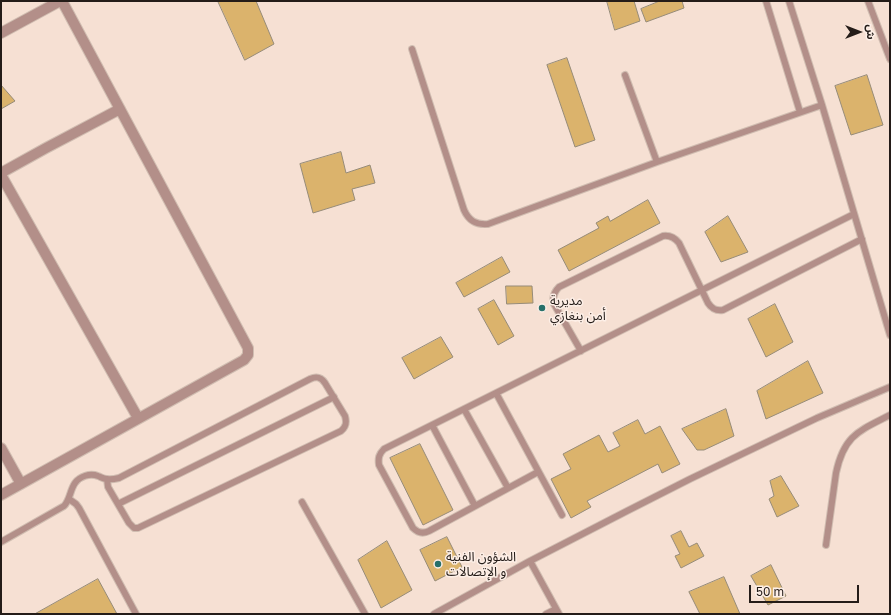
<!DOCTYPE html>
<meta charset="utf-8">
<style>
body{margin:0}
#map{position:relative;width:891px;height:615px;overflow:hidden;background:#f6e0d3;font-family:"Golos Text","Noto Sans Arabic",sans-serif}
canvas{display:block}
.frame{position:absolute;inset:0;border:2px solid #241c18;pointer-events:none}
.north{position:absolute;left:839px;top:12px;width:40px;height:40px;-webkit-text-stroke:3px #fdefe7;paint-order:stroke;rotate:90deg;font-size:11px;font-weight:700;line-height:16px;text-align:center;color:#241c18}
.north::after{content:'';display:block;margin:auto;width:14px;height:18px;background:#241c18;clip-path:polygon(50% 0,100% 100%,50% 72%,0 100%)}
.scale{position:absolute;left:749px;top:585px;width:110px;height:18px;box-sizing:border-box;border:2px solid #241c18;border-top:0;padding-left:5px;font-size:12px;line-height:14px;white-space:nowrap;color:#241c18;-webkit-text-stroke:3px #fdefe7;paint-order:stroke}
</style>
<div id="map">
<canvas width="891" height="615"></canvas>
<div class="frame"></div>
<div class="north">ش</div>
<div class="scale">50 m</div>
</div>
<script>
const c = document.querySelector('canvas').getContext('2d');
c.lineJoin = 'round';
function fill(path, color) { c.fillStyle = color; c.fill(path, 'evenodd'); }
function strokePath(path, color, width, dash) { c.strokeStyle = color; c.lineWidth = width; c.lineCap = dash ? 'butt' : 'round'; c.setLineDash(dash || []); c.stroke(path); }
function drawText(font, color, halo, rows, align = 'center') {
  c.font = font + ' "Golos Text","Noto Sans Arabic",sans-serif'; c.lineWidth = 3; c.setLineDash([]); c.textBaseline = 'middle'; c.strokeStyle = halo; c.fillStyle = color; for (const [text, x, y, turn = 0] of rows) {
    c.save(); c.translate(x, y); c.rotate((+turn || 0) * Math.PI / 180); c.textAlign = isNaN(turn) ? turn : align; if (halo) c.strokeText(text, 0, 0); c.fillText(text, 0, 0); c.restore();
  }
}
const building = new Path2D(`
 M218,1H256L274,44L245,60Z
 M607,1H634L640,21L615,30Z
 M660,1H682L684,8L646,22L641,9Z
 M567,58L595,140L575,147L547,65Z
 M867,75L883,125L851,135L835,86Z
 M1,85L15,101L1,109Z
 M341,152L346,173L370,165L375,183L352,189L355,200L313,213L300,164Z
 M648,200L660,223L569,271L558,250L599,228L596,223L608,216L610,221Z
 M728,216L748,252L721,262L705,232Z
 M502,257L510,272L464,297L456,283Z
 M506,286H532L533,303L507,304Z
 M494,300L514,336L498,345L478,309Z
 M775,304L793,342L766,357L748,319Z
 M441,337L453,357L414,379L402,358Z
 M808,361L823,393L766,419L757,391Z
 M726,409L734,436L704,450H697L682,429Z
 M638,420L645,434L660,426L680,464L662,473L658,464L587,501L591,507L571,518L551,479L571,469L563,454L599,435L608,452L620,446L613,433Z
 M420,444L453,510L423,525L390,458Z
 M781,476L799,506L777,517L769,499L774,496L770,481Z
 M681,531L689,547L697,543L704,556L681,568L675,556L680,554L671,536Z
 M447,537L462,567L435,581L420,550Z
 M387,541L412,590L381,608L358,560Z
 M771,565L786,596L768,605L751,576Z
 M724,577L740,614H700L689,592Z
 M98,579L117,614H35Z`);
fill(building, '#dbb36c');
strokePath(building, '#968b78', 1);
const lane = new Path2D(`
 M766,1L800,112
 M789,1L822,105L890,335
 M868,1L890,59
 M412,49L464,210C469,221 476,225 488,224L657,162L822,105
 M625,75L657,162
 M581,351L554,304C552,297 554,292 559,287L663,236C670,235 675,238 679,243L708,303C712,309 716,311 723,310L862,239
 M496,393L562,515
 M464,409L508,488
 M432,425L475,506
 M538,472L429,531C423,534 418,533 413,528L379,465C378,458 379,454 384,449L854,214
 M69,499L76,504L79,508L136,614
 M302,502L365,614
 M118,504L334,397
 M1,542L64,506C70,500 70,490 75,483C80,476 90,473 98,476C101,477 103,479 107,479C111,480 115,479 119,478L310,379C317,376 321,377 325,383L345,416C347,423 346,427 341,431L138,528H134L129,523L108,487L107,479
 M826,545L836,473C844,435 859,431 890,415
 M530,561L559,614
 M434,614L530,561L627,511L690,479L817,418L890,387
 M546,614L556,609`);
const street = new Path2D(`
 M1,33L60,1
 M1,173L46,148L120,109
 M1,175L138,418
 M1,448L21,484
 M1,495L244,360L248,355V348L62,1`);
strokePath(lane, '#d0bdb1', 8);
strokePath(street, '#d0bdb1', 12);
strokePath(lane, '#b38f89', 6);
strokePath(street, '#b38f89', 10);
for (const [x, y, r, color] of [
 [542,308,4,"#27706a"],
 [438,564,4,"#27706a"]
]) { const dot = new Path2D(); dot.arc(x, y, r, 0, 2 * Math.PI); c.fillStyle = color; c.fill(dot); strokePath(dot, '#fdefe7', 1.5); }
drawText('13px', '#241c18', '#fdefe7', [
 ["مديرية",550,301],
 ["أمن بنغازي",550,316],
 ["الشؤون الفنية",446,557],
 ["و الإتصالات",446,572]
], 'left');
</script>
